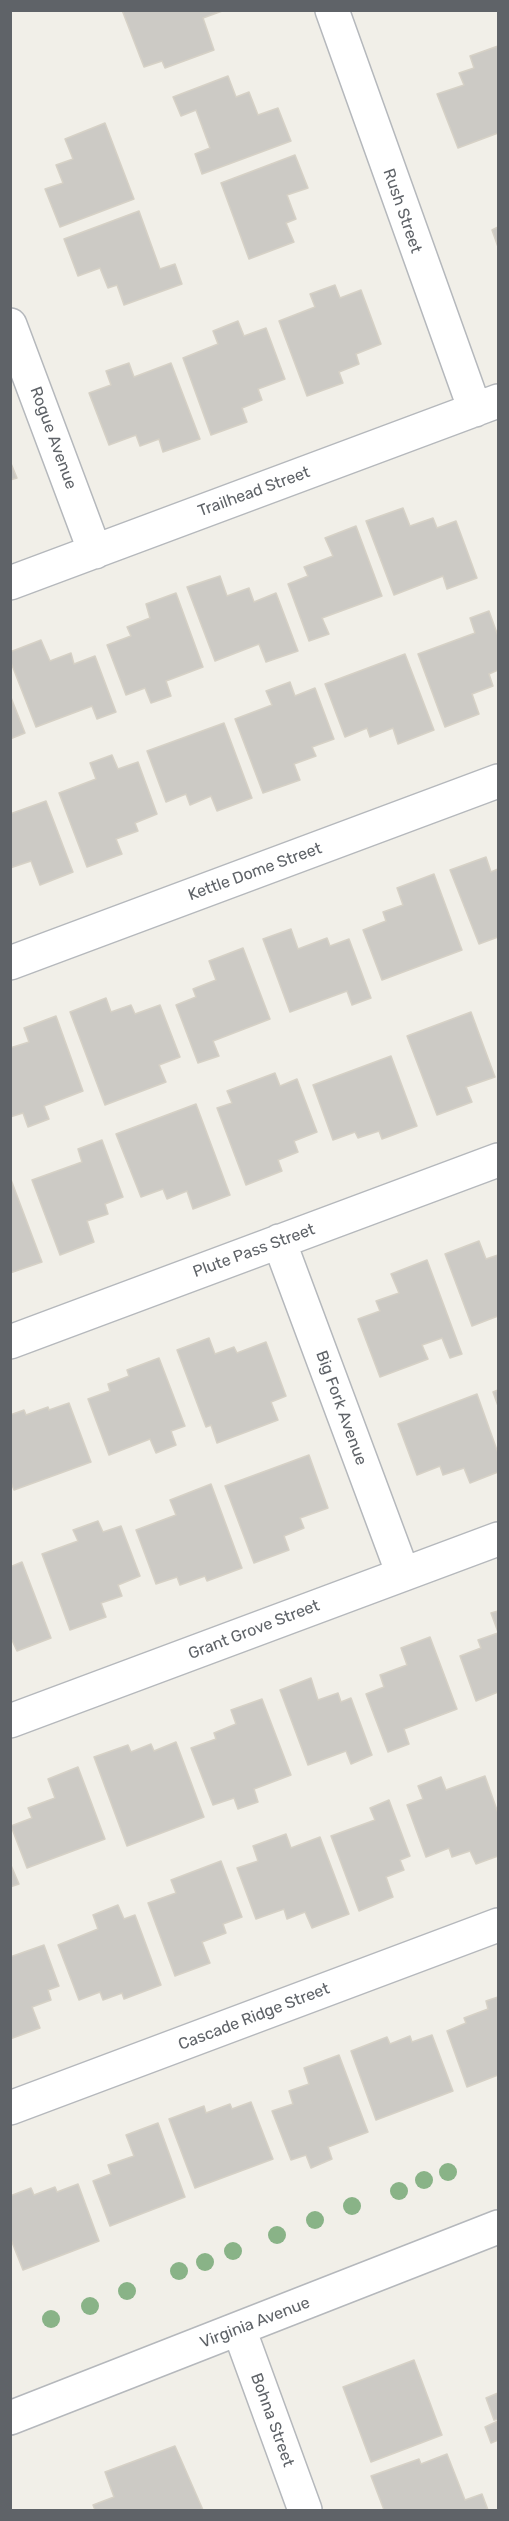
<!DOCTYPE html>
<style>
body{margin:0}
#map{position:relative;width:509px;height:2521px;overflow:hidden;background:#f1efe8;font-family:Rubik,sans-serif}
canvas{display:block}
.frame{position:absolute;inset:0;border:12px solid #5f6368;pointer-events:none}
</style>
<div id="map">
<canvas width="509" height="2521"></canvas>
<div class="frame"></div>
</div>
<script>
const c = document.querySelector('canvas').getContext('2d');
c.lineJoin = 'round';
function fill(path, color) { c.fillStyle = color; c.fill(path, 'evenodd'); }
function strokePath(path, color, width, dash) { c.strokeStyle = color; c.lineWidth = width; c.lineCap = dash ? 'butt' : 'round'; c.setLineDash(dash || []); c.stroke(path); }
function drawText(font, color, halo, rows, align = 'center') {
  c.font = font + ' Rubik,sans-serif'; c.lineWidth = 4.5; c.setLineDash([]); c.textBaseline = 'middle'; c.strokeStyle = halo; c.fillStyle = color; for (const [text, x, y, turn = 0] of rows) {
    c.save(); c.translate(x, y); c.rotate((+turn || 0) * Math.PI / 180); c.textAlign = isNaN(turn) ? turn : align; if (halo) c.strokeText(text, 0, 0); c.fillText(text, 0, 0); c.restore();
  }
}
const building = new Path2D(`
 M122,10H225L203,18L214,50L165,68L162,61L144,67Z
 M498,46V133L458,148L437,94L464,85L459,73L474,68L470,56Z
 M228,76L236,97L249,92L258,115L278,108L291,141L202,174L195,154L210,148L196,110L181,116L173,97Z
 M105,123L134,199L60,227L45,189L63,183L56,165L73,159L65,139Z
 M295,155L308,188L287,195L296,219L286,223L294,242L249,259L221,183Z
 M139,211L160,269L175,264L182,284L124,305L117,285L108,288L100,268L78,276L64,239Z
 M498,227V247L492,230Z
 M335,285L340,298L361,290L381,344L356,354L359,364L339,372L343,383L307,396L279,321L315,307L310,294Z
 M238,321L244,336L266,328L285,379L258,389L262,400L242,408L247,422L211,435L183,358L218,344L213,331Z
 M129,363L134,377L171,363L200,439L163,452L159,439L140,446L136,435L109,445L89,393L111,385L106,371Z
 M10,461L17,478L10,480Z
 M403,508L410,526L433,518L437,528L456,521L477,578L447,589L443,576L394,595L366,521Z
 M356,526L382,596L322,618L329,634L309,641L288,584L308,576L304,567L333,556L325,538Z
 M220,576L227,596L249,588L254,602L276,593L298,651L266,662L259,644L215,661L187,587Z
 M176,593L203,667L166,681L171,696L151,703L145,688L126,695L107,645L131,636L127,627L150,618L146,604Z
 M489,611L498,636V670L489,674L493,686L472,694L479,714L445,727L418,654L475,633L470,618Z
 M41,640L50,661L71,653L74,664L95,656L116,712L97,719L92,706L36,727L10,660V652Z
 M405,654L434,730L398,744L393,728L370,737L367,728L345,737L325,684Z
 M290,682L295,696L315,688L334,739L312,747L316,756L294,764L300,780L263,793L235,719L272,705L266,691Z
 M10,695L25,733L10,739Z
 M224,723L252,798L217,811L211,796L190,805L186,794L166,802L147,751Z
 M112,755L118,769L138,762L157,814L135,823L138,831L116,839L122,854L87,867L59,793L96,779L90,763Z
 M46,801L73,872L40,885L31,861L10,868V814Z
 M486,857L491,872L498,869V937L479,944L450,870Z
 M434,874L462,950L382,980L363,930L386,921L383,912L403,905L397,888Z
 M291,929L298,949L327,938L330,946L349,939L371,998L352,1005L347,991L290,1012L263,939Z
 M243,948L270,1019L213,1041L219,1056L198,1063L176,1005L196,997L193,989L216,980L209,961Z
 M106,998L111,1012L131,1005L135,1014L160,1005L180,1057L159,1065L166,1082L105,1105L70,1012Z
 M471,1012L495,1077L466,1087L472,1102L437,1115L407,1036Z
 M56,1016L83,1091L44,1106L49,1119L28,1127L23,1113L10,1117V1048L29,1042L24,1028Z
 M391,1056L417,1126L382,1139L379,1131L358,1138L355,1132L333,1140L313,1085Z
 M275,1073L280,1086L297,1079L317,1132L294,1141L298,1152L278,1160L282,1171L246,1185L217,1108L232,1103L227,1091Z
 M196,1104L230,1195L193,1209L187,1191L167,1199L163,1189L141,1197L116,1134Z
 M102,1140L123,1197L105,1204L108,1214L87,1221L94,1242L60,1255L32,1180L82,1162L78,1149Z
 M10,1177L42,1262L10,1273Z
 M479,1241L486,1259L498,1255V1316L472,1326L445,1254Z
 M427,1260L462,1354L450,1358L442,1338L422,1345L428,1359L380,1377L358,1319L380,1311L376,1301L399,1293L391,1274Z
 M209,1338L215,1354L234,1347L237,1353L266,1342L286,1396L271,1402L278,1420L217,1443L211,1425L206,1427L177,1350Z
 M159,1358L185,1426L171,1431L176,1445L156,1453L150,1439L109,1455L88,1399L110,1391L108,1384L129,1376L127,1370Z
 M498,1390V1406L493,1392Z
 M477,1394L498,1453V1472L470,1483L464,1468L443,1475L440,1466L417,1475L398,1424Z
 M69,1403L91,1462L14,1490L10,1480V1415L24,1410L26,1415L48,1407L49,1410Z
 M309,1455L328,1508L300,1518L304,1528L284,1536L289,1550L254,1563L225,1486Z
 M211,1484L242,1568L207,1581L205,1576L180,1585L177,1577L156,1584L136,1530L176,1515L170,1500Z
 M98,1521L103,1532L121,1526L140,1576L118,1585L122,1596L101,1603L106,1617L70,1630L42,1554L78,1541L73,1530Z
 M22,1562L51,1638L17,1651L10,1636V1567Z
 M498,1611V1632L491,1613Z
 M498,1633V1692L476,1701L460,1656L481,1648L478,1640Z
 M430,1637L457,1709L404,1729L409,1744L388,1752L366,1694L384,1687L380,1675L407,1665L401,1648Z
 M311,1678L318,1700L338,1693L341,1702L351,1698L372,1755L351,1764L346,1751L308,1765L280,1690Z
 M262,1699L291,1775L254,1789L258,1802L238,1809L234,1798L213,1805L191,1748L216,1739L214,1733L236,1724L231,1710Z
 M176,1742L204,1817L127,1846L94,1757L128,1745L131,1752L151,1744L154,1751Z
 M78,1767L105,1839L27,1868L11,1826L32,1818L28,1808L55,1798L48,1779Z
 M485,1776L498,1813V1856L476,1864L470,1851L452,1857L449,1848L426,1857L407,1805L423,1799L418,1786L441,1777L446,1790Z
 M389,1800L410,1856L400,1860L404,1870L386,1877L393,1897L359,1911L331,1836L375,1820L370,1808Z
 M286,1834L291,1848L320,1837L349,1914L312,1928L305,1912L287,1919L284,1909L256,1919L237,1868L258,1861L253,1846Z
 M221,1861L242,1917L223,1924L226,1933L202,1942L210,1963L175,1976L148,1903L176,1893L171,1880Z
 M10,1863L19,1884L10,1887Z
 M118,1905L124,1919L135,1915L161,1985L124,1999L122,1993L103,2000L100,1992L79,2000L58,1945L98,1929L93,1915Z
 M44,1945L59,1986L48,1990L51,2000L32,2007L40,2028L10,2039V1957Z
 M498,1997V2075L467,2087L447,2031L466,2023L464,2018L488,2009L486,2001Z
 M432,2035L453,2091L376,2120L351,2051L387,2037L390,2044L410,2036L412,2042Z
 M339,2055L368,2132L328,2147L332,2159L311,2168L306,2155L291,2160L272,2111L293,2104L289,2091L309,2084L304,2068Z
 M251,2102L273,2159L195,2188L169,2119L204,2106L206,2113L230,2104L232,2109Z
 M158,2123L185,2197L110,2226L93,2181L111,2174L108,2165L134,2156L126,2135Z
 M78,2184L99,2241L23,2270L10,2237V2196L31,2188L34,2195L55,2187L57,2192Z
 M414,2360L442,2435L371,2462L343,2387Z
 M498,2393V2419L494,2420L486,2398Z
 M498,2421V2440L491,2443L485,2427Z
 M175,2446L203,2510H95L93,2505L114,2497L105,2472Z
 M447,2454L465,2500L482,2494L488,2510H384L371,2476L419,2459L421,2464Z`);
fill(building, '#cccac5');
strokePath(building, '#d6d1c6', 1.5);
const minor = new Path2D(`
 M332,10L475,410
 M10,325L95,552
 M10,583L498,401
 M10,963L498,781
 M279,1241L403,1574
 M10,1342L498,1160
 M10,1721L498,1539
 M10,2108L498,1925
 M239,2329L305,2510
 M10,2418L498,2227`);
strokePath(minor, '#b5b8bc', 36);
strokePath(minor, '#fff', 33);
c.fillStyle = '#89b387';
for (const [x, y] of [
 [448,2172],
 [424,2180],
 [399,2191],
 [352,2206],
 [315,2220],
 [277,2235],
 [233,2251],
 [205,2262],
 [179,2271],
 [127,2291],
 [90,2306],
 [51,2319]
]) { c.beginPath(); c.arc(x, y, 9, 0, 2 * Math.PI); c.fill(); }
drawText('16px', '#5f6368', '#fff', [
 ["Rush Street",402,211,71],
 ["Rogue Avenue",53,438,70],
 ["Trailhead Street",254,492,-20],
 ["Kettle Dome Street",255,872,-20],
 ["Plute Pass Street",254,1251,-20],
 ["Big Fork Avenue",341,1408,70],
 ["Grant Grove Street",254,1630,-21],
 ["Cascade Ridge Street",254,2017,-21],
 ["Virginia Avenue",255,2323,-21],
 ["Bohna Street",272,2420,70]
]);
</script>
